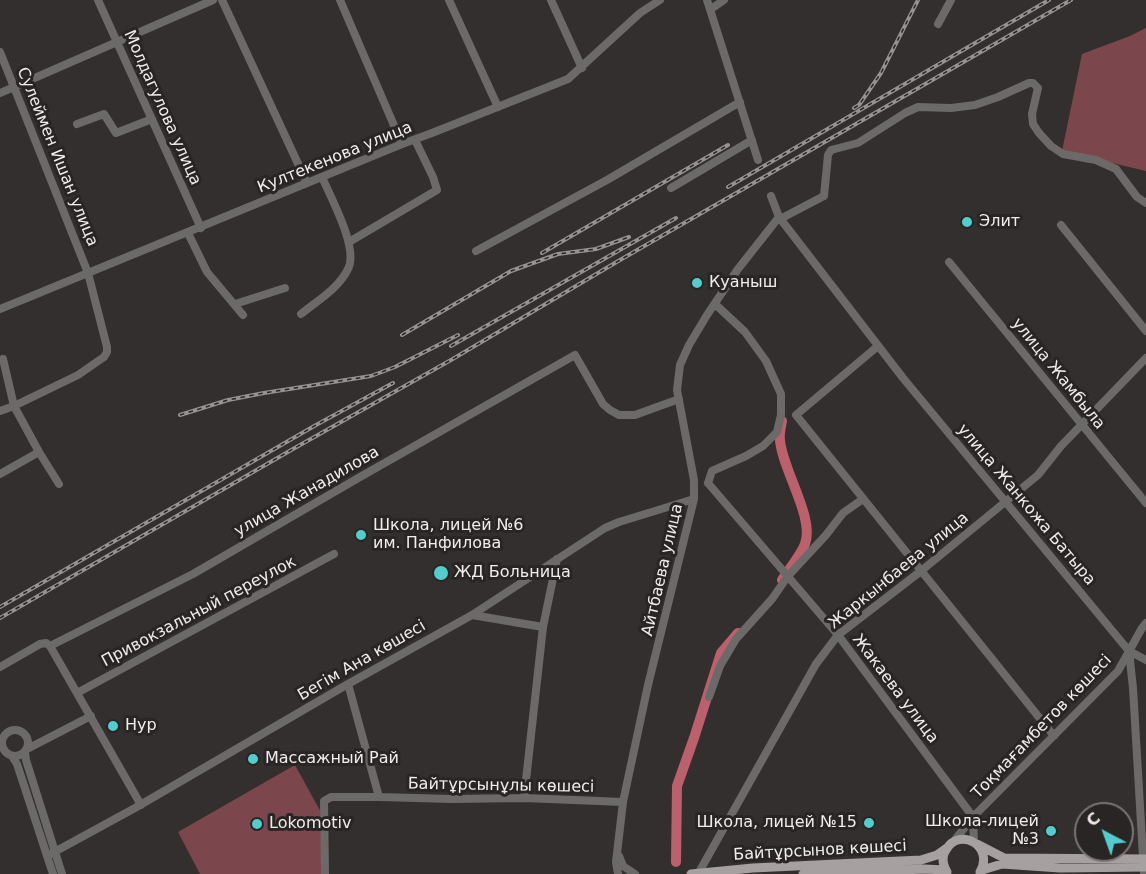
<!DOCTYPE html>
<meta charset="utf-8">
<style>
body{margin:0}
#map{position:relative;width:1146px;height:874px;overflow:hidden;background:#342f2f;font-family:"DejaVu Sans",sans-serif}
canvas{display:block}
.north{position:absolute;left:1074px;top:802px;width:60px;height:60px;box-sizing:border-box;background:#2a2525;border:2px solid #797575;border-radius:50%;rotate:319deg;font-size:16px;font-weight:700;line-height:24px;text-align:center;color:#f0ecec}
.north::after{content:'';display:block;margin:auto;width:21px;height:27px;background:#52cdce;clip-path:polygon(50% 0,100% 100%,50% 72%,0 100%)}
</style>
<div id="map">
<canvas width="1146" height="874"></canvas>
<div class="north">С</div>
</div>
<script>
const c = document.querySelector('canvas').getContext('2d');
c.lineJoin = 'round';
function fill(path, color) { c.fillStyle = color; c.fill(path, 'evenodd'); }
function strokePath(path, color, width, dash) { c.strokeStyle = color; c.lineWidth = width; c.lineCap = dash ? 'butt' : 'round'; c.setLineDash(dash || []); c.stroke(path); }
function drawText(font, color, halo, rows, align = 'center') {
  c.font = font + ' "DejaVu Sans",sans-serif'; c.lineWidth = 6; c.setLineDash([]); c.textBaseline = 'middle'; c.strokeStyle = halo; c.fillStyle = color; for (const [text, x, y, turn = 0] of rows) {
    c.save(); c.translate(x, y); c.rotate((+turn || 0) * Math.PI / 180); c.textAlign = isNaN(turn) ? turn : align; if (halo) c.strokeText(text, 0, 0); c.fillText(text, 0, 0); c.restore();
  }
}
fill(new Path2D(`
 M1146,28V171L1062,151L1082,54L1130,36Z
 M295,765L323,816L321,874H200L178,832Z`), '#7c474c');
strokePath(new Path2D(`
 M782,580C789,569 801,555 805,544C815,518 782,469 780,440C779,434 781,427 782,421
 M676,862L677,786L694,738L721,653L738,633`), '#bc606b', 10);
strokePath(new Path2D(`
 M98,0L201,228
 M222,0L307,183
 M340,0L402,144
 M449,0L498,107
 M551,0L582,68
 M707,0L758,160
 M711,9L724,0
 M938,24L951,0
 M0,52L88,273L107,347V352L104,357L78,375L14,406L0,411
 M0,93L213,0
 M77,124L104,114L116,133L152,119
 M671,188L752,140
 M771,196L779,217L903,378L1129,651L1133,688L1144,874
 M780,219L824,196L828,155L831,150L858,143L905,113L918,107L951,108L975,105L998,97L1029,83H1033L1038,88L1032,114L1033,124L1039,133L1051,146L1063,154L1096,160L1116,169L1137,197L1146,203
 M1061,225L1146,331
 M188,233L207,272L243,315
 M349,242L437,190L433,177L415,140
 M476,251L607,180L740,102
 M949,262L1146,503
 M235,304L285,288
 M0,309L402,144L432,133L568,79L640,13L660,0
 M301,314C317,301 339,288 348,269C359,249 331,198 322,177
 M878,346L796,415L1054,736
 M3,359L14,406L39,452L59,484
 M0,474L39,452
 M708,483L838,635L973,817
 M708,483L712,471L746,456L763,446L777,432L781,415V394L766,361L745,332L715,304
 M472,615L543,627
 M50,646L193,574L360,477L575,355L603,404L610,410L619,415H635L679,399
 M1129,651L1146,660
 M0,667L40,644L46,643L50,646L141,805
 M348,684L379,797
 M77,693L334,554
 M709,697L720,666L736,639L772,599L788,576L826,535L843,513L863,499
 M2 743a13 13 0 1 1 26 0a13 13 0 1 1-26 0Z
 M27,749L91,716
 M25,752L26,760L62,874
 M12,756L17,764L53,874
 M524,798L543,627L557,559
 M973,817L974,842
 M954,841L973,817L1118,671L1142,628L1146,623
 M47,856L135,808L348,684L472,615L605,528L619,522L694,499
 M619,856L623,866L635,874
 M325,874L324,801L331,797H379L452,799L524,798L623,802
 M618,874L616,862L623,802L648,685L694,499V480L677,390L680,365L689,345L707,315L738,269L779,217
 M698,874L816,664L838,635L921,571L1038,475L1061,446L1146,358`), '#6c6969', 8);
strokePath(new Path2D(`
 M977,844L1004,858L1146,859
 M982,870L1002,864L1060,868L1146,867
 M947,872C943,865 941,857 946,850C959,826 995,846 980,872
 M691,874L753,868L921,860L937,855L947,848
 M803,874L925,869L945,870`), '#a6a0a0', 9);
const rail = new Path2D(`
 M854,108L859,105L881,73L918,0
 M728,187L1049,0
 M542,253L728,145
 M402,335L511,271L558,254L596,249L629,237
 M451,346L676,218
 M180,415L228,400L264,393L371,376L395,367L458,335
 M0,607L316,425L393,383
 M0,618L293,449L451,360L620,260L1071,0`);
strokePath(rail, '#979292', 4);
strokePath(rail, '#2a2525', 1.5, [4.5]);
for (const [x, y, r, color] of [
 [967,222,6,"#52cdce"],
 [697,283,6,"#52cdce"],
 [361,535,6,"#52cdce"],
 [441,573,8,"#52cdce"],
 [113,726,6,"#52cdce"],
 [253,759,6,"#52cdce"],
 [869,823,6,"#52cdce"],
 [257,824,6,"#52cdce"],
 [1051,831,6,"#52cdce"]
]) { const dot = new Path2D(); dot.arc(x, y, r, 0, 2 * Math.PI); c.fillStyle = color; c.fill(dot); strokePath(dot, '#2a2525', 2); }
drawText('16px', '#f0ecec', '#2a2525', [
 ["Молдагулова улица",162,108,66],
 ["Сулеймен Ишан улица",57,157,68],
 ["Култекенова улица",335,158,-22],
 ["улица Жамбыла",1058,374,51],
 ["улица Жанадилова",307,492,-30],
 ["улица Жанкожа Батыра",1026,505,50],
 ["Айтбаева улица",663,570,-77],
 ["Жаркынбаева улица",899,571,-39],
 ["Привокзальный переулок",199,612,-28],
 ["Бегім Ана көшесі",362,661,-30],
 ["Жакаева улица",895,689,53],
 ["Тоқмағамбетов көшесі",1042,727,-46],
 ["Байтұрсынұлы көшесі",501,786,1],
 ["Байтұрсынов көшесі",820,851,-3]
]);
drawText('16px', '#f0ecec', '#2a2525', [
 ["Элит",979,222],
 ["Куаныш",709,283],
 ["Школа, лицей №6",373,526],
 ["им. Панфилова",373,544],
 ["ЖД Больница",454,573],
 ["Нур",125,726],
 ["Массажный Рай",265,759],
 ["Школа-лицей",1039,822,"right"],
 ["№3",1039,840,"right"],
 ["Школа, лицей №15",857,823,"right"],
 ["Lokomotiv",269,824]
], 'left');
</script>
